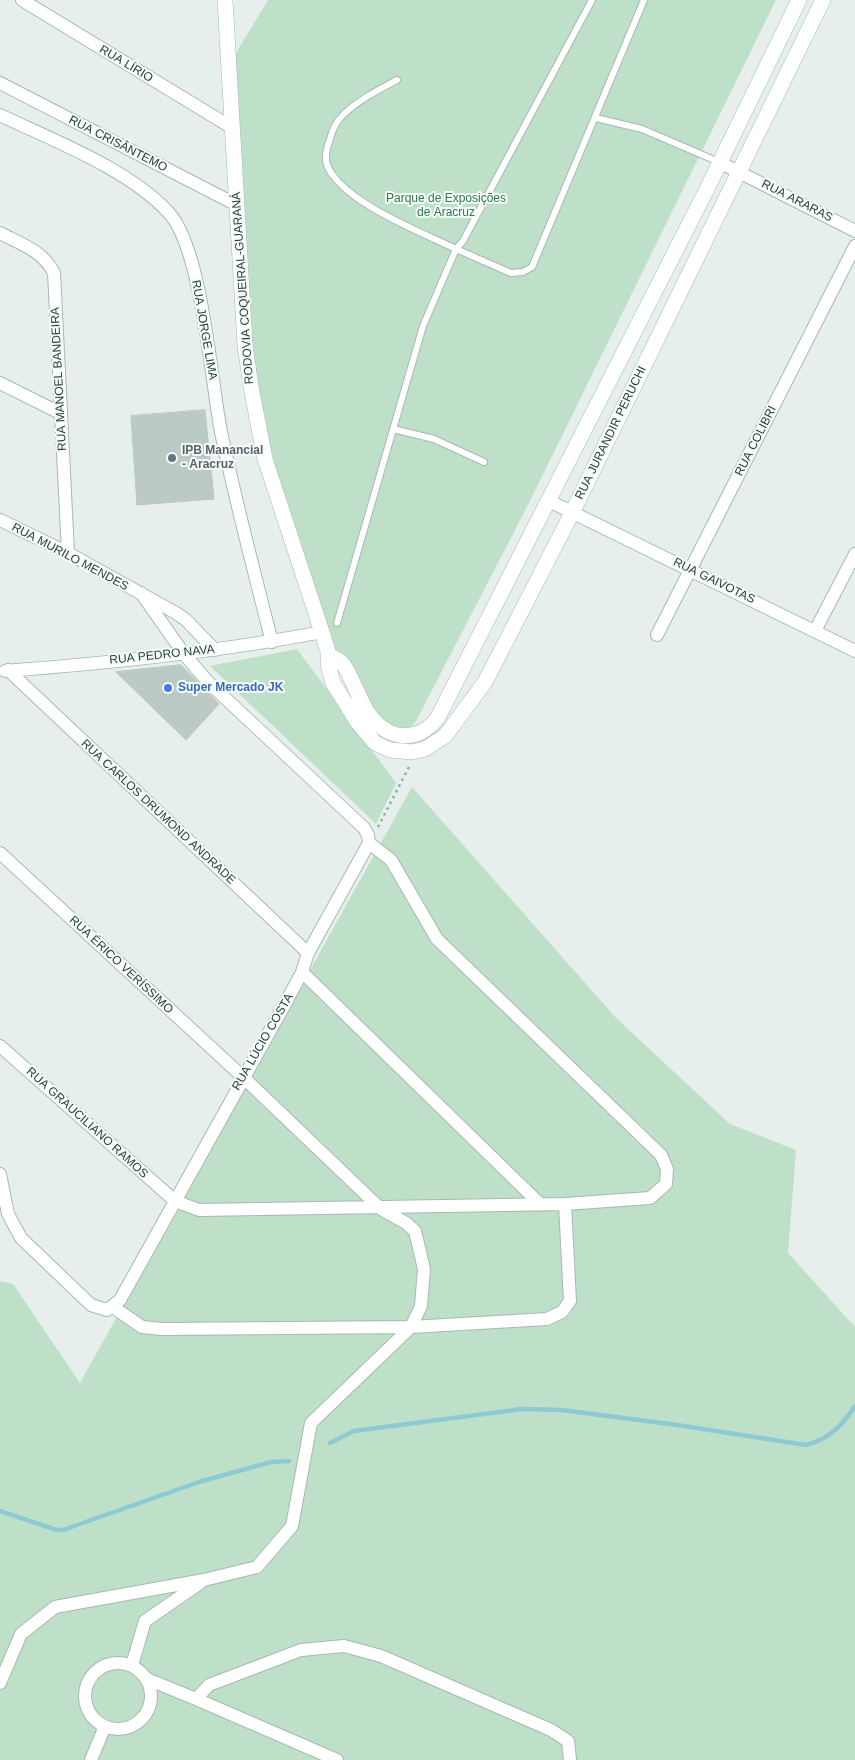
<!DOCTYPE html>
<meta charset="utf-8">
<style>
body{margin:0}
canvas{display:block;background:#e6efeb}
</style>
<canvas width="855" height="1760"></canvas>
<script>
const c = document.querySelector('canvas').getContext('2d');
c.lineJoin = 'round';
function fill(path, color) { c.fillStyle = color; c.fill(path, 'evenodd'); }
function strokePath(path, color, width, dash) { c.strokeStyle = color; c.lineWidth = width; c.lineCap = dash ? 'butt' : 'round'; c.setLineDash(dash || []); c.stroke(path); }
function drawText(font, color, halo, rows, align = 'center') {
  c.font = font + ' Arial,sans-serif'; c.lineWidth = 4; c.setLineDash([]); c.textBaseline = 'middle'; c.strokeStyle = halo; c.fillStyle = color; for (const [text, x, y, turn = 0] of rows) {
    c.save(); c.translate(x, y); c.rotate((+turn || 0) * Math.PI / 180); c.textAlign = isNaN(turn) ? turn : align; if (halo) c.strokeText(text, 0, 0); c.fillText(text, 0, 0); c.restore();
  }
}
fill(new Path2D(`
 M268,0H776L529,503L416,721L407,731L387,733L326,640L255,406L233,58Z
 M297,649L396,783L376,824L210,666Z
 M412,787L616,1018L730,1124L796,1150L788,1253L855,1327V1760H0V1281L13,1284L80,1383Z`), '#bfe0c8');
strokePath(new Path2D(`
 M330,1443L354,1431L522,1409L562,1410L677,1425L806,1445C829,1439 842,1426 855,1406
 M0,1511L57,1530H63L199,1482L271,1462L289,1461`), '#8ec9d4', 4.5);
const building = new Path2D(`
 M205,410L214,499L137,505L131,416Z
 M181,665L219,704L186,740L116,672Z`);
fill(building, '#bbcac4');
strokePath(building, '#b8c9c2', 1);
const lane = new Path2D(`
 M592,0L463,241L456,249L511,273L523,272L532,267L644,0
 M596,118L642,129L719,162
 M393,429L434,439L484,462
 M337,623L423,326L456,249C421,232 342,202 327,165C324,157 327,147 330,139C332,131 336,122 342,116C358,100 378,90 397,80`);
const street = new Path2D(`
 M22,0L231,127
 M0,83L237,205
 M0,115C54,141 129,169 169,213C202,249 211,381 221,432C236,503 254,572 272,642
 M721,163L855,231
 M0,233C21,244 43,251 54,273L68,553
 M0,383L60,413
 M549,501L855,651
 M0,520L68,553L176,613L186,620L215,650
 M815,631L855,554
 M657,635L855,246
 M8,670L308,953
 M5,671C111,663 218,652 322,632
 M0,853L243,1077L381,1209L406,1223L415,1231L424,1269L421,1306L411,1327L311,1423L292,1526L257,1567L204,1580L55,1607L21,1634L0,1683
 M302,972L540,1204
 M0,1046L175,1201L199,1210L565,1204L650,1198L666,1184L667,1169L661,1155L437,939L391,860L369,843
 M0,1174L8,1214L21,1238L91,1305L107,1310L120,1300L285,1004L302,972L308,953L369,843L368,835L364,828L208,682L184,654L141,593
 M113,1307L142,1327L162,1329L411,1327L547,1319L562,1312L570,1301L565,1204
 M85 1696a33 33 0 1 1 66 0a33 33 0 1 1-66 0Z
 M132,1665L145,1621L200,1583
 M147,1679L196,1699
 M91,1760L105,1726
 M337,1760L196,1699L209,1685L301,1650L344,1646L381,1656L551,1730L568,1741L570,1760`);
const secondary = new Path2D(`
 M225,0L245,345L251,387L265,459L322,632L329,655L328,664L333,683L358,723L375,743L390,750L412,752L425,749L445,736L485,682L517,620L573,511L823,0
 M329,655L340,661L345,667C354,682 359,699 368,713C387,740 416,744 437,719L706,191L799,0`);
strokePath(lane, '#a8b8b2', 8);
strokePath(street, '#a8b8b2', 14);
strokePath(secondary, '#a4bbb3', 16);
strokePath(new Path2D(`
 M378,827L410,765`), '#86b3a5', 2.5, [2.5, 4]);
strokePath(lane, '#fff', 6);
strokePath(street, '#fff', 12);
strokePath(secondary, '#fff', 15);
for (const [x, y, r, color] of [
 [172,458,5,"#6b7280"],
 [168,688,5,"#3f7fe0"]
]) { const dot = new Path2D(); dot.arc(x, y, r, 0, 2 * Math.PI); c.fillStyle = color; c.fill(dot); strokePath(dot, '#f7fbf9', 2); }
drawText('12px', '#24423a', '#f7fbf9', [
 ["RUA LÍRIO",126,64,31],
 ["RUA CRISÂNTEMO",118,144,27],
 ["RUA ARARAS",797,201,27],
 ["RODOVIA COQUEIRAL-GUARANÁ",243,288,-94],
 ["RUA JORGE LIMA",204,330,80],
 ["RUA MANOEL BANDEIRA",59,379,-93],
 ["RUA JURANDIR PERUCHI",611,433,-64],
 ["RUA COLIBRI",756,441,-63],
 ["RUA MURILO MENDES",70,557,28],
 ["RUA GAIVOTAS",714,581,26],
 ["RUA PEDRO NAVA",162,655,-6],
 ["RUA CARLOS DRUMOND ANDRADE",158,812,43],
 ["RUA ÉRICO VERÍSSIMO",121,965,43],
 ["RUA LÚCIO COSTA",263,1042,-60],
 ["RUA GRAUCILIANO RAMOS",87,1123,42]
]);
drawText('12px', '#2d7a4b', '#f7fbf9', [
 ["Parque de Exposições",446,199],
 ["de Aracruz",446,213]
]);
drawText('bold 12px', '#5b616d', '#f7fbf9', [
 ["IPB Manancial",182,451],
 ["- Aracruz",182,465]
], 'left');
drawText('bold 12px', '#366cbe', '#f7fbf9', [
 ["Super Mercado JK",178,688]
], 'left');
</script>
